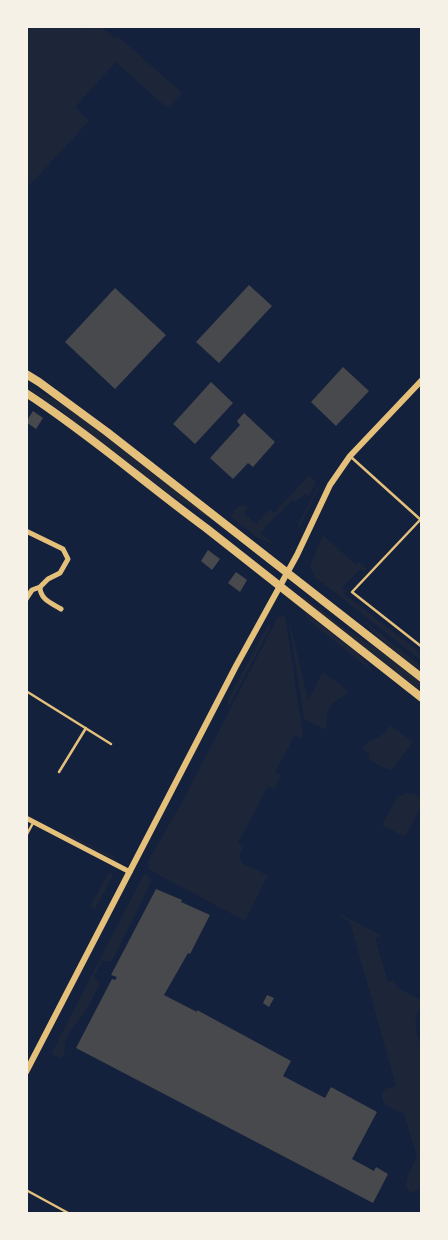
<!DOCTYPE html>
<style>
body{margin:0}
#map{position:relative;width:448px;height:1240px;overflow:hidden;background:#14213d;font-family:"Space Grotesk",sans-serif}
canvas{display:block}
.frame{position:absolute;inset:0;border:28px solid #f6f1e7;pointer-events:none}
</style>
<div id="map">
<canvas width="448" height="1240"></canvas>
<div class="frame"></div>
</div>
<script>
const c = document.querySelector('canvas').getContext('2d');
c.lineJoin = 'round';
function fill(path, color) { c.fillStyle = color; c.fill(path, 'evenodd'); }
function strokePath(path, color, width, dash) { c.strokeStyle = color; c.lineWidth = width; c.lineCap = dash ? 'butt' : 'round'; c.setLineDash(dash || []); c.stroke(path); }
fill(new Path2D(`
 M27,26H80L85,29L87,26H104L103,28L115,39L118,36L182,93L167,108L116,62L75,107L89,121L26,189Z
 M30,387L61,403L87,422L207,515L205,517L189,506L166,492L57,408L29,389Z
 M309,475L316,482L309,496L305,494L295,502L292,500L260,533L278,547L255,536L230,516L238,506L243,505L248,508L244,513L256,524L269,509L274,513Z
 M318,486L319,487L299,528L298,524Z
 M323,535L356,565L359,562L367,569L364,572L360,569L342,588L346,591L344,594L422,654V661L315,577L310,566Z
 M303,596L347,630L376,648L422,683V692L302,599Z
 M306,613L359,654L373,672L312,623L305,615Z
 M285,616L303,734L301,738L295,735L275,772L281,775L274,789L268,786L238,843L244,846C241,852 238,856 242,863L269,876L266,879L245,921L148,869L150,865L147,863L182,802L278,617Z
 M288,616L308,700L323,672L350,692C328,705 328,705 326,730L304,719Z
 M364,621L422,667V672L383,642Z
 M268,625L271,626L229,706L227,702Z
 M390,725L413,742L392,770H388L368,759L370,753L362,749C368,738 386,738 390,725Z
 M407,793L414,794L422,798V805L405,837L382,825L397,797Z
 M67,833L116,858L115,860L67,835Z
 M109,873L113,875L95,909L90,906Z
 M144,874L152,879L143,899L112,961H102L94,976L100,984C95,993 91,1001 87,1009C79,1022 62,1036 65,1051L61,1059L51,1054Z
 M342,915L382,936L375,938L388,982L394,980L397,987L421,1000L422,1002C420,1007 417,1012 416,1018C414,1027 418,1039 422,1047V1186C419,1189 415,1193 411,1192C399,1188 414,1163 417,1157L404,1114C393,1108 375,1104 385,1089L396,1086L350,922L341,917Z`), '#1d2539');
fill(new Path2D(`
 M249,285L272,306L219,363L196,342Z
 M115,288L166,335L115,389L65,342Z
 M343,367L369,391L336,426L311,402Z
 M211,382L233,403L195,444L173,424Z
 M33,411L43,418L36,429L26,422Z
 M244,413L275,442L253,467L248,463L233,479L210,458L240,425L237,421Z
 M208,550L220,559L212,570L201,561Z
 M236,572L247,580L240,592L228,583Z
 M156,889L182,900L181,902L210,915L190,954L188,953L164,995L197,1012V1010L291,1061L283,1076L325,1098L331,1087L377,1112L352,1159L374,1171L376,1167L388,1174L373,1203L76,1048L112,979L115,980L117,977L111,975Z
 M267,995L274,998L269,1007L263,1003Z`), '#48494c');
strokePath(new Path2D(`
 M351,457L422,521
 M420,520L352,592L422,647
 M26,691L111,744
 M59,772L86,728
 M26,836L33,823
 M26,1190L70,1214`), '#e5c07b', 2.5);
strokePath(new Path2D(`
 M26,531L63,549L68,559L60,573L48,579L40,587C40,599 51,603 61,609
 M26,599L32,590L40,587
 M26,818L130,872`), '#e5c07b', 5);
strokePath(new Path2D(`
 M26,1072L236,666L297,555L330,485L350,456L422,380`), '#e5c07b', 6);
strokePath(new Path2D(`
 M26,374L39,382L107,432L422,678
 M26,393C89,434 146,484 206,528L422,698`), '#e5c07b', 8);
</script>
